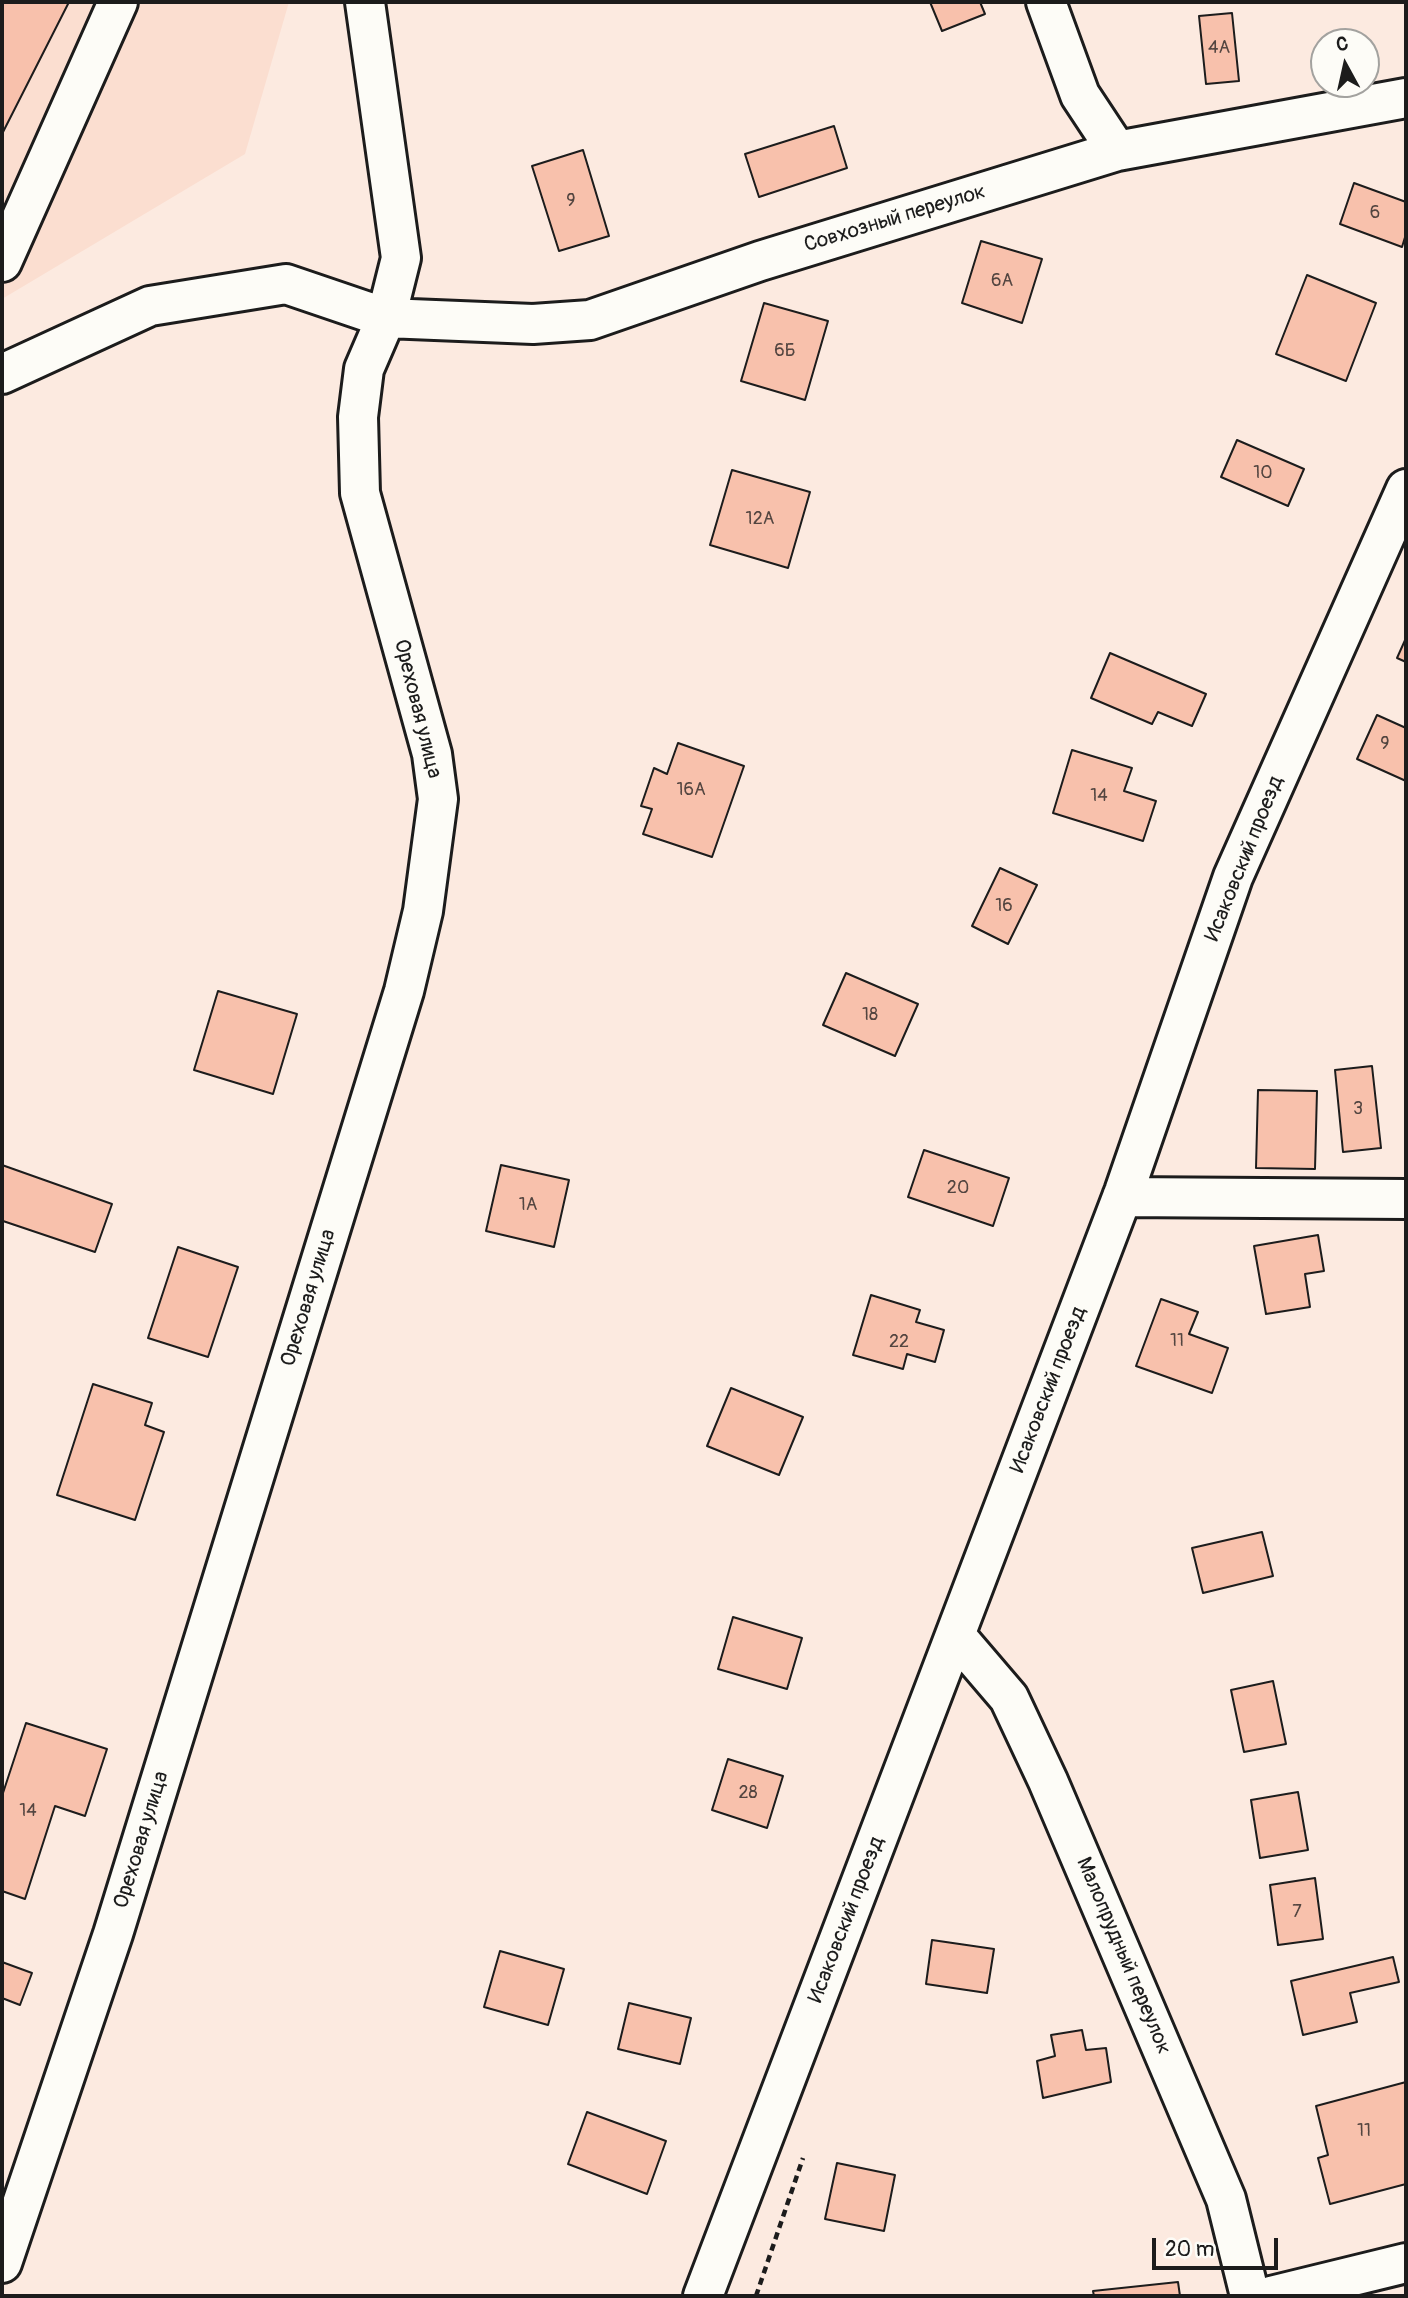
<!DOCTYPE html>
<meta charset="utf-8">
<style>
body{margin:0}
#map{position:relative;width:1408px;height:2298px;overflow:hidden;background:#fceae0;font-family:Pangolin,sans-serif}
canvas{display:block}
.frame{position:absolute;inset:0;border:4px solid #1c1c1c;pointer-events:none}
.north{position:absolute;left:1310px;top:28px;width:70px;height:70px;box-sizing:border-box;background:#fdfcf7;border:2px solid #a3a29f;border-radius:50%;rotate:352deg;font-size:19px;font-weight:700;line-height:28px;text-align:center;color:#1c1c1c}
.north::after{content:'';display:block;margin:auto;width:24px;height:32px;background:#1c1c1c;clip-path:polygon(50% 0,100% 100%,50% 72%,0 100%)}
.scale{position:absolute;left:1152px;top:2238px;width:126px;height:32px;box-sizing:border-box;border:4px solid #1c1c1c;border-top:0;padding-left:9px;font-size:21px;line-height:24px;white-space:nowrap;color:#1c1c1c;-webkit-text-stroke:5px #fdfcf7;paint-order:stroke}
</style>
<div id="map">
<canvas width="1408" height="2298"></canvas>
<div class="frame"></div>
<div class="north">С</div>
<div class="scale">20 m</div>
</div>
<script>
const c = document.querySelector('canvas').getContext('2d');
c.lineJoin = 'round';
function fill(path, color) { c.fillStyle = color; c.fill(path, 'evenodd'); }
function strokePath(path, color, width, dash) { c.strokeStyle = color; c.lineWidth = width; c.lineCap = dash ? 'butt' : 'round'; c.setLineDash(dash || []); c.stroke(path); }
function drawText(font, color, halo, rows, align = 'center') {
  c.font = font + ' Pangolin,sans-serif'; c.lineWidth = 6; c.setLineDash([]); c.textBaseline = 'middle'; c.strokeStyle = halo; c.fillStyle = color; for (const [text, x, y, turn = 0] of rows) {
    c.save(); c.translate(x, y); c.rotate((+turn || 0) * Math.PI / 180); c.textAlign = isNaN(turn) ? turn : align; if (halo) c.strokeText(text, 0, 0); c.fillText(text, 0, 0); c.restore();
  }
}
fill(new Path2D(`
 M2,2H289L245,154L2,299Z`), '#fbded0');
const building = new Path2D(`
 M2,2H69L2,134Z
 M930,2H980L985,14L942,31Z
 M1232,13L1239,81L1206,84L1199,16Z
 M834,126L847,168L759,197L745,154Z
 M583,150L609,236L559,251L532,166Z
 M1354,183L1406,202V234L1402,247L1340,224Z
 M981,241L1042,259L1022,323L962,303Z
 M1307,275L1376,303L1346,381L1276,354Z
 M764,303L828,321L805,400L741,381Z
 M1237,440L1304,469L1288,506L1221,477Z
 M732,470L810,492L788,568L710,545Z
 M1406,638V662L1397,658Z
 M1110,653L1206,694L1192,726L1158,712L1152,724L1091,698Z
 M1377,715L1406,728V781L1357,759Z
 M678,743L744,766L712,857L643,834L652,809L641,806L654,768L667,774Z
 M1072,750L1132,768L1124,791L1156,801L1143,841L1053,813Z
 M1000,868L1037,885L1008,944L972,926Z
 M846,973L918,1004L895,1056L823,1025Z
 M218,991L297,1014L273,1094L194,1070Z
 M1372,1066L1381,1148L1343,1152L1335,1070Z
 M1258,1090L1317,1091L1315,1169L1256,1168Z
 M924,1150L1009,1178L993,1226L908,1197Z
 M2,1165L112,1204L95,1252L3,1221L2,1225Z
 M501,1165L569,1180L554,1247L486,1231Z
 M1318,1235L1324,1271L1305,1274L1310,1307L1266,1314L1254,1246Z
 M178,1247L238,1267L208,1357L148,1338Z
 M871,1295L920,1310L916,1322L944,1330L935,1362L907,1354L903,1369L853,1355Z
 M1161,1299L1198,1312L1189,1334L1228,1348L1212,1393L1136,1366Z
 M93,1384L152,1403L145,1425L164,1432L135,1520L57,1495Z
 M731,1388L803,1417L779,1475L707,1446Z
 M1262,1532L1273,1576L1203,1593L1192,1548Z
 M733,1617L802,1638L787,1689L718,1669Z
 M1273,1681L1286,1744L1244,1752L1231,1690Z
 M26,1723L107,1749L85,1816L55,1806L25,1899L2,1891V1796Z
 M728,1759L783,1776L767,1828L712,1810Z
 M1298,1792L1308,1850L1260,1858L1251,1800Z
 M1315,1878L1323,1939L1278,1945L1270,1885Z
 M932,1940L994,1949L987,1993L926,1984Z
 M500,1951L564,1969L548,2025L484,2007Z
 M1393,1957L1399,1982L1350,1993L1357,2022L1303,2035L1291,1981Z
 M2,1962L32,1973L20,2005L2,1998Z
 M629,2003L691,2018L680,2064L618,2049Z
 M1082,2030L1086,2050L1106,2048L1111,2082L1043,2098L1037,2061L1055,2056L1051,2035Z
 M1406,2082V2184L1330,2204L1318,2158L1328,2155L1316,2106Z
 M587,2112L666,2141L647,2194L568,2164Z
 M837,2163L895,2175L884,2231L825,2219Z
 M1178,2282L1180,2296H1094L1093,2291Z`);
fill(building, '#f8c1ac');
strokePath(building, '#1c1c1c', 2);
const minor = new Path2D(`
 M1046,2L1080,95L1117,151
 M2,262L118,2
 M2,374L150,306L286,284L386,318L533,324L590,320L760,261L1117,151L1406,98
 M1122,1197L1406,1199
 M956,1636L1009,1698L1048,1781L1226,2199L1250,2296
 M2,2263L113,1934L404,991L423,911L438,799L432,754L360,493L358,417L364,369L386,318L401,258L365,2
 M703,2296L1124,1192L1233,877L1406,489
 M1271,2296L1406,2263`);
strokePath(minor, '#1c1c1c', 44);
strokePath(new Path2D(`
 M756,2296L803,2158`), '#1c1c1c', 4.5, [7, 5]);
strokePath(minor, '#fdfcf7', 38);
drawText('18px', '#534540', null, [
 ["4А",1219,48],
 ["9",571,201],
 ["6",1375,213],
 ["6А",1002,281],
 ["6Б",785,351],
 ["10",1263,473],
 ["12А",760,519],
 ["9",1385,744],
 ["16А",691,790],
 ["14",1099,796],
 ["16",1004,906],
 ["18",870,1015],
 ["3",1358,1109],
 ["20",958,1188],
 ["1А",528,1205],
 ["11",1177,1341],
 ["22",899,1342],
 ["28",748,1793],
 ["14",28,1811],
 ["7",1297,1912],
 ["11",1364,2131]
]);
drawText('21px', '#1c1c1c', '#fdfcf7', [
 ["Совхозный переулок",895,219,-17],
 ["Ореховая улица",417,709,76],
 ["Исаковский проезд",1245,859,-68],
 ["Ореховая улица",309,1298,-73],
 ["Исаковский проезд",1049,1390,-69],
 ["Ореховая улица",142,1840,-73],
 ["Исаковский проезд",847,1920,-69],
 ["Малопрудный переулок",1123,1956,67]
]);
</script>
